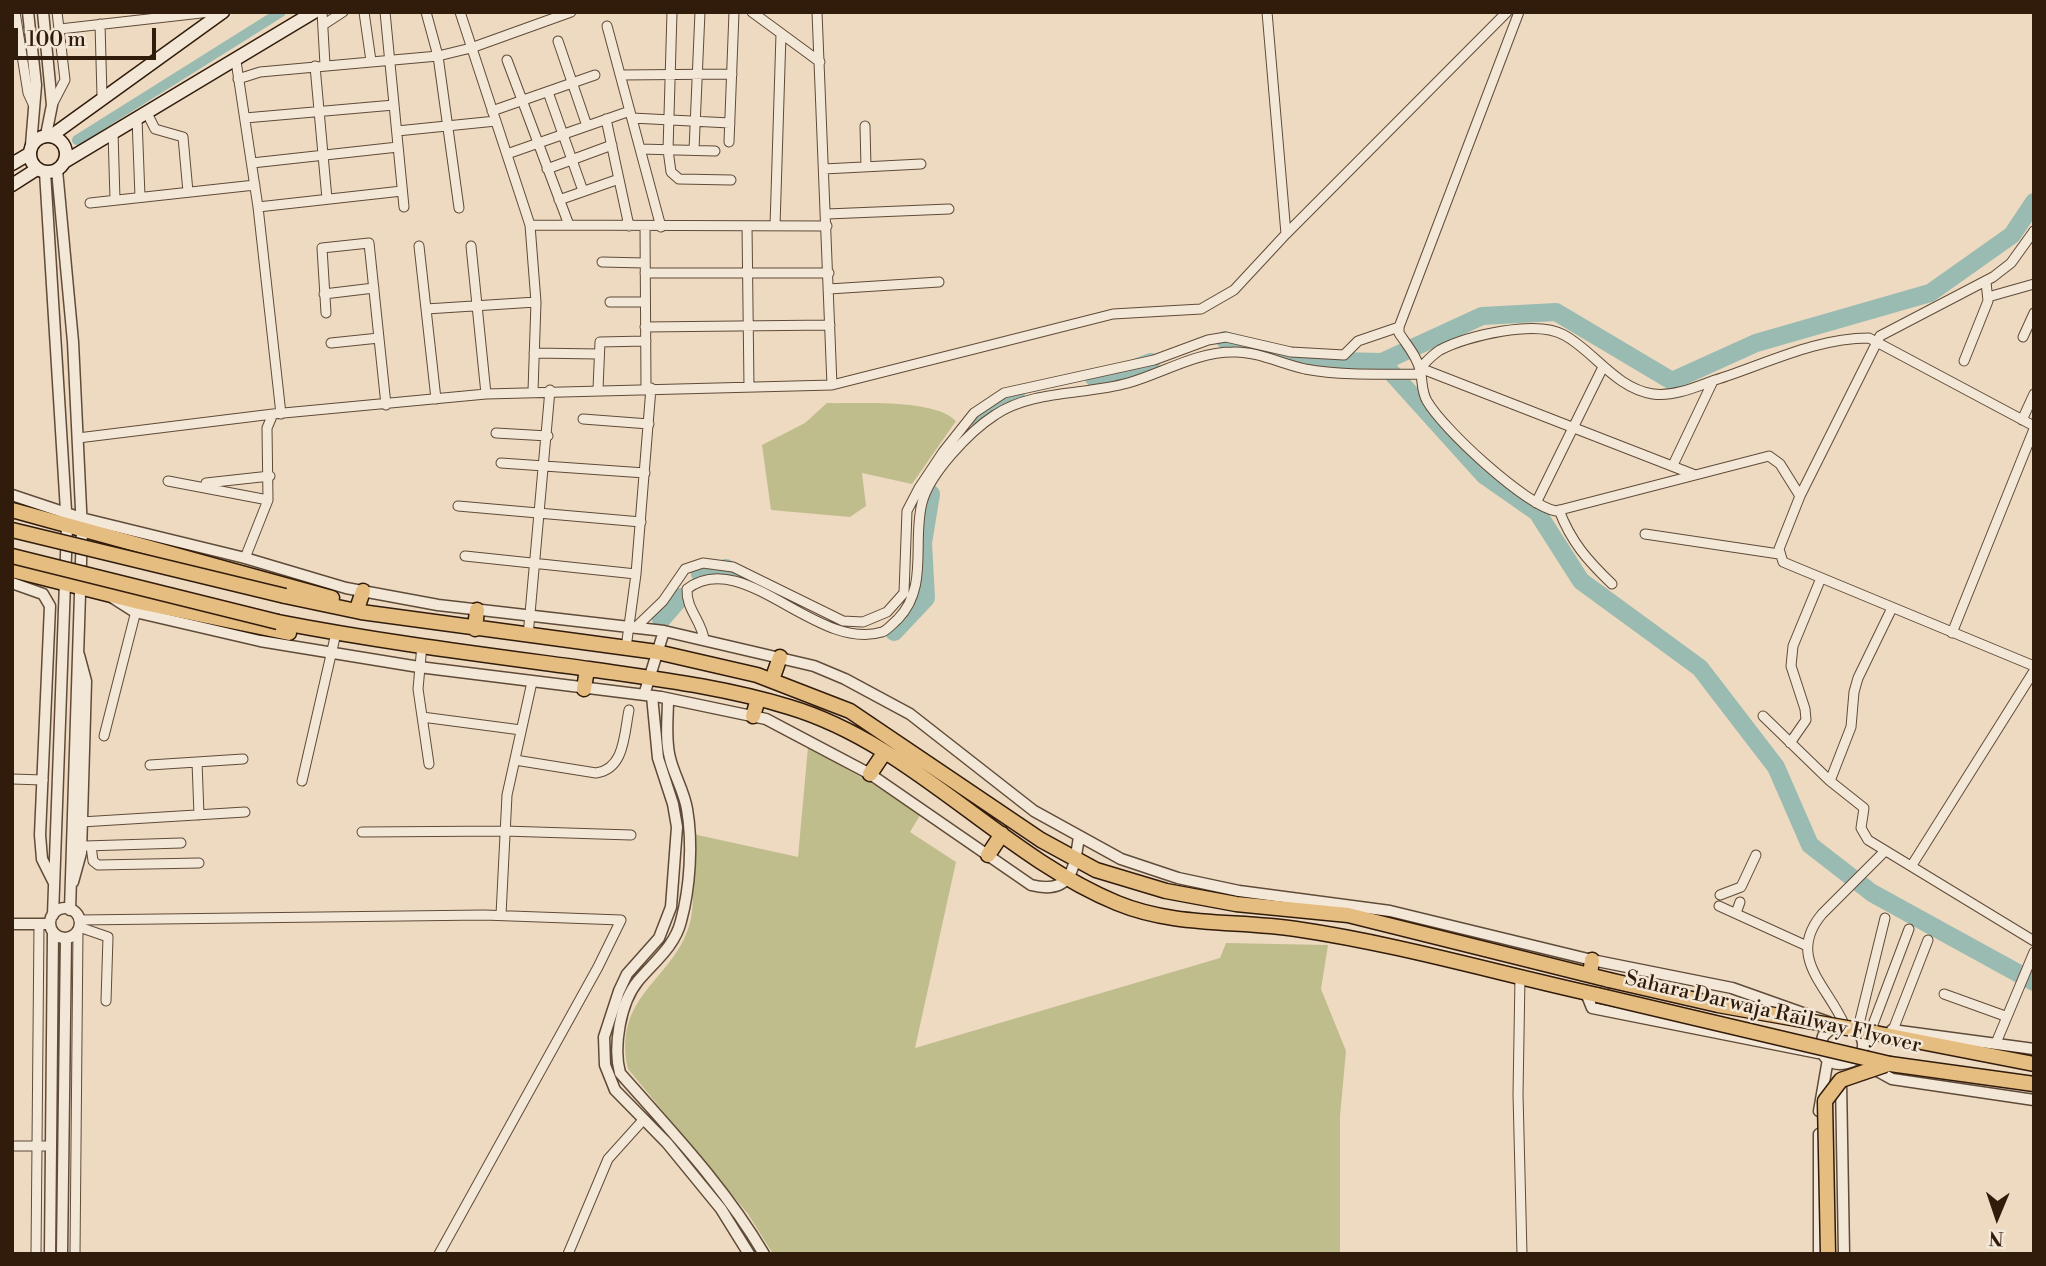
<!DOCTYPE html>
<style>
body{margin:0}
#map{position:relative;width:2046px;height:1266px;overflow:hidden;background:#eddac1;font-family:"Libre Bodoni",serif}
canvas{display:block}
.frame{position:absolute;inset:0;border:14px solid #311b0a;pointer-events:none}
.north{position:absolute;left:1962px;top:1182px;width:70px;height:70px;-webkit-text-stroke:5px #f3e7d7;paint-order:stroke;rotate:182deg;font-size:19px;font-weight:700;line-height:28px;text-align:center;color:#311b0a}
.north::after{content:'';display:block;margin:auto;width:24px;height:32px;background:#311b0a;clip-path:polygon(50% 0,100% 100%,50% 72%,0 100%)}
.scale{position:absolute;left:14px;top:28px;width:142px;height:32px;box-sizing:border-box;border:4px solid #311b0a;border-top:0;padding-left:9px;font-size:21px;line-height:24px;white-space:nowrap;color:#311b0a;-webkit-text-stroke:5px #f3e7d7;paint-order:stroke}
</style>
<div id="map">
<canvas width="2046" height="1266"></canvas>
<div class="frame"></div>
<div class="north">N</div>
<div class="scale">100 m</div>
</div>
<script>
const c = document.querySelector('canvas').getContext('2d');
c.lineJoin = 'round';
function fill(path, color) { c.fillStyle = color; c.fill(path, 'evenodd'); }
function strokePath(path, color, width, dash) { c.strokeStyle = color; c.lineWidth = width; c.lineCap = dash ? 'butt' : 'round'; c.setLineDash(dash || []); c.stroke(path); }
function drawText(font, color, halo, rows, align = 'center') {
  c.font = font + ' "Libre Bodoni",serif'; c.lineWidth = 5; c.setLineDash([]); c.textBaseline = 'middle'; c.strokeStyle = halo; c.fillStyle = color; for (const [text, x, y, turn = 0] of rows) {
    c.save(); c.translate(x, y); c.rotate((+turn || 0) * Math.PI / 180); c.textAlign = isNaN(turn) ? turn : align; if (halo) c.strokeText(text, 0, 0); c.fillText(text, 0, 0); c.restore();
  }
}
fill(new Path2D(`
 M827,403C859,404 933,398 956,421L912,484L862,473L866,506L850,517L771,510L762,445L805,423Z
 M808,747L922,812L910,832L956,862L915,1048L1220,958L1226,943L1328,945L1321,989L1346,1051L1340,1116V1254H773L748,1214L628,1069C612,996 672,981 689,926C696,906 692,858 693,834L798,857Z`), '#c0bd8d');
strokePath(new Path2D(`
 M77,140L281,12`), '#99bbb2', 10);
strokePath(new Path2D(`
 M1225,340L1291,360L1382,362L1482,316L1556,312L1672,381L1756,343L1930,293L2012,235L2034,202
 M1382,362L1484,475L1537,512L1581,581L1700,668L1776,767L1810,845L1872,893L2034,982
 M1094,378L1113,376L1151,362
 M976,417L1016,394
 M700,574L726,568L774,594
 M661,620L681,597
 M894,632L926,598L923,543L931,494`), '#99bbb2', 18);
const minor = new Path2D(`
 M15,12L28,93L34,106
 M322,12L325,65
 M364,12L371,61
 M385,12L404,207
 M426,12L438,56L459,208
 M460,12L530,225L536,302L533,391
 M672,12L668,150L671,172L679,179L731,180
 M752,12L820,62
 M817,12L832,385
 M1267,12L1286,234
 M1519,12L1399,327V333C1406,344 1417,356 1420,370C1423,381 1421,391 1427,401C1443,429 1525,505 1556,511L1769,456L1780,464L1800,496L1779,549L1783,562L2034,666
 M100,24L102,96
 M323,25L343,12
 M607,26L661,227
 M60,29L210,12
 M558,41L587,126
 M507,60L569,225
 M236,61L258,207L281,414
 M315,66L327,199
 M620,75L732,74
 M238,79L260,72L438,56L471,48L571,12
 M548,92L583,191
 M52,105L65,80L57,12
 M492,111L595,75
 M147,113L155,129L183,137L188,192
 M137,118L140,197
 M245,118L394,105
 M632,118L730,123
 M606,119L629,226
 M865,126L866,167
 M397,131L496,121
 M113,132L115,200
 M729,142L734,12
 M640,149L715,151
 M694,150L700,12
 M507,154L630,111
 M252,163L398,147
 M547,169L612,145
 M824,169L921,164
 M559,200L619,179
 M90,203L255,185
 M258,207L402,191
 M827,214L949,209
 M530,225L827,226
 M645,226L646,388
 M747,226L749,387
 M775,226L781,34
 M419,246L436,399
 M471,246L486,394
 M602,262L645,263
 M645,273H829
 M829,289L939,282
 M324,294L374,288
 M1988,297L2034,284
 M610,302H645
 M426,309L536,302
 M326,313L322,248L369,243L386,405
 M645,327L830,325
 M2023,337L2034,313
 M331,343L379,338
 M534,353L598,354
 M1964,361L1988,301L1986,282
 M598,389L600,342L646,341
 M583,419L649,424
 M2022,420L2034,394
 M496,433L548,436
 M78,438L273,414L486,394L832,385L1113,314L1201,309L1234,290L1286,234L1507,12
 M501,463L645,473
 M1673,465L1713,381
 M1695,475L1420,368C1426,362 1433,354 1440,350C1467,336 1536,319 1564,335C1594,351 1615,388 1653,394C1673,397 1696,387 1715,380C1766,364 1815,338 1869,338L2034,426
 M168,481L268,500
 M206,483L270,476
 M1800,496L1880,336L1993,277L2011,263L2034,231
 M1536,503L1603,367
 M458,506L641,522
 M1559,510C1571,542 1588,561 1612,584
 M1645,534L1779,554
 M465,556L636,574
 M245,558L268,500L267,428L273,414
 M635,628L663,601L685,569L703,563L733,567L843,621L863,622L887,612L904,593L907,511L919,488L943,452L974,413L1004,393L1154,360L1208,340L1226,337L1291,352L1344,355L1358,341L1399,327
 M1952,633L2034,429
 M528,636L550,390
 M704,639C701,620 686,609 687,589C743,546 816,652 882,632C888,630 893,623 898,619C929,587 912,542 922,503C929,474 970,431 995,415C1032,390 1085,395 1128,383C1163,373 1196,352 1233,352C1256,351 1282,364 1305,369C1343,376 1382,374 1421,374
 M422,645L418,689L429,764
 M626,648L636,574L651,388
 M1763,716L1830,781L1864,808L1861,828L1868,840L2034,941
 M422,717L521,730
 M104,736L137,607
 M1790,743L1806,720L1805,709L1791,666L1793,646L1821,578
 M515,760L596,773C625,769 624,734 629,710
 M197,762L199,815
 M150,765L243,759
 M12,779L43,780
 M302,781L336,633
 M1830,781L1851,727L1854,692L1858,678L1892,608
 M81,822L245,812
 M362,832L504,831L631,835
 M85,846L181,843
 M91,846L93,861L98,865L199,863
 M1912,865L2034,671
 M1720,895L1741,887L1756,855
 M1719,906L1807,946
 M1736,913L1740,902
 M501,915L507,795L532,682
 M79,920L484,915L621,920L598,967L439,1254
 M79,927L108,937L106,1001
 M1520,977L1518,1094L1522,1254
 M1944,994L2005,1016
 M1844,1024C1827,985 1786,957 1822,914L1885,851
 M1872,1027L1909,929
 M1858,1028L1885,918
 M1893,1030L1928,940
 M1996,1043L2034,952
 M12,1146H51
 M36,1254L39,924
 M75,1254L78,930
 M568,1254L608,1159L644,1119`);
const tertiary = new Path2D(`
 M28,12L36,85L31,145
 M43,12L52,105L46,135
 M57,170L73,342L82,530L70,910
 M45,172L67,527L53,915
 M12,495L81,518L245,558L346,588L438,605L664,631L814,666L845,679L910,714L1034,811L1121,859L1178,878L1239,891L1390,911L1592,960L1732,988L1828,1022
 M12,583L43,594L50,606L40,835L42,859L54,883
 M113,598L135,612L260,641L419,667L661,697L766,719L870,774L1031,885C1071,895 1074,870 1079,837
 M644,695L664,631
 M652,696L658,758L673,804L677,827L671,907L659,938L627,974L619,991L604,1037L605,1065L615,1090L667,1143L721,1209L749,1254
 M668,699C668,718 665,739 670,758C674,775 684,791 687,809C693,843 690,888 681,921C675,946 654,962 638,981C620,1003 613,1047 620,1073C672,1132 724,1186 764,1254
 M73,882L81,853L86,681L79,655
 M50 923a15 15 0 1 1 30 0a15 15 0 1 1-30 0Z
 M12,924H50
 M1586,993L1592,1008L1818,1053
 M1835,1025L1823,1036C1810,1082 1888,1065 1855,1028
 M1892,1030L2034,1049
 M1870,1067L1892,1079L2034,1100
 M1841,1081L1844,1254
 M1819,1111L1828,1059
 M1819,1134V1254
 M50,1254L53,932
 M62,1254L66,938`);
const secondary = new Path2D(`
 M30 154a18 18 0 1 1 36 0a18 18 0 1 1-36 0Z
 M51,136L223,12
 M64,162L314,12
 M12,164L29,154
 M12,185L37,169`);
const trunk = new Path2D(`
 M12,510L332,598
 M12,570L139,602L289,633
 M285,596L361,612L657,652L757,675L850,711L1041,840L1096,870L1166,891L1236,904L1348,915L1609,980
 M357,609L363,591
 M278,622C381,642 486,655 589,669C657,679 723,687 789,707C913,744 999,854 1117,903C1175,927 1236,920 1296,929C1398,944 1497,973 1597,995
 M475,629L477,610
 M772,680L780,657
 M584,689L587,669
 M753,716L758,699
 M870,774L884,753
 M988,855L1002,834
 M1590,975L1592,960
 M1875,1033L2034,1064
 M1890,1064L2034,1084`);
strokePath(minor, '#604b38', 11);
strokePath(tertiary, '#604b38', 13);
strokePath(secondary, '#311b0a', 15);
strokePath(trunk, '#311b0a', 17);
strokePath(minor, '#f3e7d7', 9);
strokePath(tertiary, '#f3e7d7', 10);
strokePath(secondary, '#f3e7d7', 12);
strokePath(trunk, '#e6bd80', 14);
const trunkBridge = new Path2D(`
 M12,530L285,596
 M12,556L278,622
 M1609,980L1718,1005L1875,1033
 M1597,995L1890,1064
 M1828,1254L1825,1101L1841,1080L1885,1065`);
strokePath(trunkBridge, '#311b0a', 17, []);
strokePath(trunkBridge, '#e6bd80', 14);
drawText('21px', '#311b0a', '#f3e7d7', [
 ["Sahara Darwaja Railway Flyover",1773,1013,13]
]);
</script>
